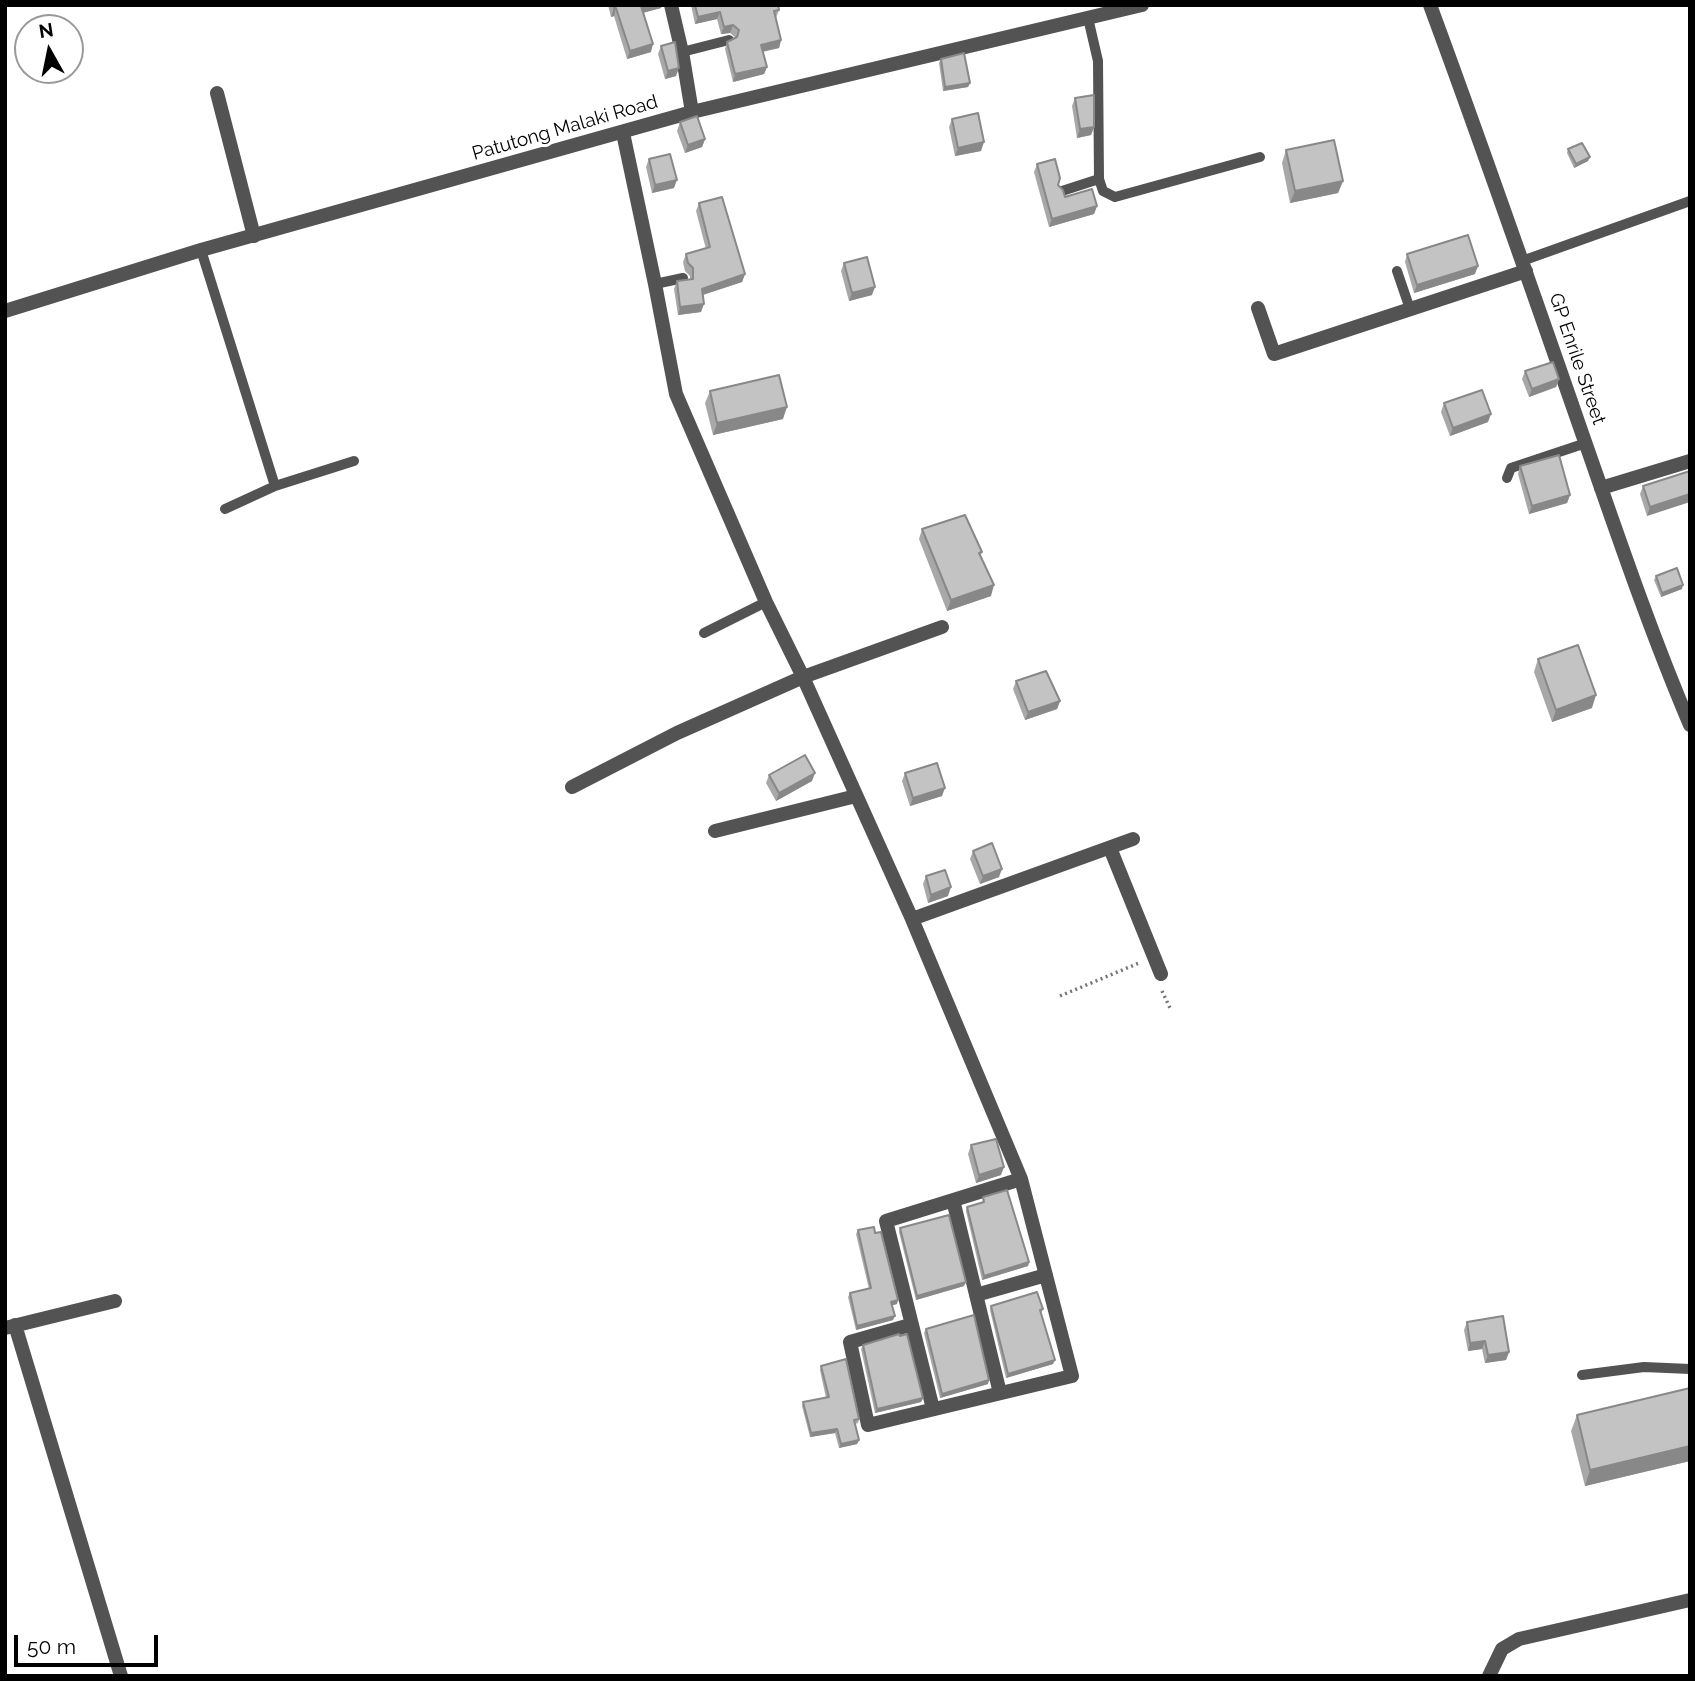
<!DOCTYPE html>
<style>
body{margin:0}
#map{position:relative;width:1695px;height:1681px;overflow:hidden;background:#fff;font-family:Raleway,sans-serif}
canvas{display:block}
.frame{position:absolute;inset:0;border:7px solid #000;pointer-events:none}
.north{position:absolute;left:14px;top:14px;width:70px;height:70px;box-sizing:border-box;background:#fff;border:2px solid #999;border-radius:50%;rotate:351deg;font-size:19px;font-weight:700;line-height:28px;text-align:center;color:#000}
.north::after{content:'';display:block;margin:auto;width:24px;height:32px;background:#000;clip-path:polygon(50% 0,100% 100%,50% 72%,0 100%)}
.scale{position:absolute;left:14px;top:1635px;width:144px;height:32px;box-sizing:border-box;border:4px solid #000;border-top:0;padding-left:9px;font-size:21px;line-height:24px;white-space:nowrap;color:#000;-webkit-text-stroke:5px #fff;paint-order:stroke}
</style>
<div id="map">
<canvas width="1695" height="1681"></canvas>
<div class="frame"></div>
<div class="north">N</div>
<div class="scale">50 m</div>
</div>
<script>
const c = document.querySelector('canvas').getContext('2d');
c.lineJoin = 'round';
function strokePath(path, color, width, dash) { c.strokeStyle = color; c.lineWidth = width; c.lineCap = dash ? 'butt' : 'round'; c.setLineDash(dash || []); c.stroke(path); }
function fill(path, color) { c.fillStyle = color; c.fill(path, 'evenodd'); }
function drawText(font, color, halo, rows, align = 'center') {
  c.font = font + ' Raleway,sans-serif'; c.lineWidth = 6; c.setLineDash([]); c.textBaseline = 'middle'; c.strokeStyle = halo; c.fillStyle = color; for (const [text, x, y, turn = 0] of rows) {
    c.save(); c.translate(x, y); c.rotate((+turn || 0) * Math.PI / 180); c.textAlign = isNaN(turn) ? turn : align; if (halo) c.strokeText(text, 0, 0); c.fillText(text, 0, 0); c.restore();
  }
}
strokePath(new Path2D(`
 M1162,991L1170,1008
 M1060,996L1139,963`), '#757575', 3.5, [2, 3.5]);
strokePath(new Path2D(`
 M1088,18L1098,61L1099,179L1103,191L1115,197L1260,157
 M682,52L729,40
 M1062,191L1099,179
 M201,250L275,486
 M1522,261L1690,201
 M1397,271L1410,309
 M655,284L683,278
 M1507,478L1511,468L1586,443
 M225,509L275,486L354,461
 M704,633L766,602
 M1582,1375L1644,1367L1690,1369`), '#535353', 10);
strokePath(new Path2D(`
 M671,5L682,52L692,112
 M217,93L254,236
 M623,133L655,284L676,394L766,602L803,677L912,919L1021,1179L886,1221L933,1409
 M1258,308L1274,354L1526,271
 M1601,488L1690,461
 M572,787L677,733L803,677L942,627
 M715,831L856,796
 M1110,848L1161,974
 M912,919L1133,839
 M953,1200L1000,1393
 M976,1295L1046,1275
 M15,1325L121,1676
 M910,1325L850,1342L868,1425L1072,1376L1021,1179
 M5,1328L115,1301
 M1489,1676L1502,1649L1519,1639L1690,1600`), '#535353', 14);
strokePath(new Path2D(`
 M1430,5C1483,148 1533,292 1583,436C1617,533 1650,631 1690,725
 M5,311L201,250L692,112L1142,5`), '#535353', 14);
fill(new Path2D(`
 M608,5H662L661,8L643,13L651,52L627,59L614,16L611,17Z
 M691,5H778L779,10L776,18L781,40L779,48L763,52L767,67L764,74L733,82L725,49L727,42L736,38L730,33L721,34L717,19L695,24Z
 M661,46L676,76L665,79L658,54Z
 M941,59L970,83L968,87L943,91L939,63Z
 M1075,98L1094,127L1091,135L1077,138L1072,106Z
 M952,119L981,151L955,156L949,127Z
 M680,122L705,139L702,147L685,153L677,131Z
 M1568,149L1588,161L1574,168L1567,153Z
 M1286,150L1343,181L1338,193L1290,203L1282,163Z
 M649,159L674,188L652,193L646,167Z
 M1037,164L1058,185L1065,197L1097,206L1094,214L1049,227L1034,172Z
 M699,203L745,274L742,282L703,295L701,312L678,315L674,289L677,281L690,279V276L685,271L683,262L686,254L706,249L696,211Z
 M1407,254L1475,274L1414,293L1405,262Z
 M844,263L872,295L849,301L841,271Z
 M1525,371L1559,379L1556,387L1529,397L1522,379Z
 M710,391L783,419L713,435L705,403Z
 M1444,403L1488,422L1450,436L1441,412Z
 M1520,466L1570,495L1567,503L1529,514L1518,474Z
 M1690,471L1647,516L1640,494L1643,486Z
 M922,529L982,552L980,557L991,596L947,611L919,539Z
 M1656,576L1682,589L1661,597L1654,580Z
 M1538,659L1592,708L1552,722L1534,672Z
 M1016,681L1060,701L1057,709L1025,720L1013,689Z
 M905,773L942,796L910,806L902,781Z
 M769,775L812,781L776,801L766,783Z
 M973,851L999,877L980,884L970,859Z
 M926,876L948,896L928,903L923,884Z
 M971,1145L1001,1175L976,1183L968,1154Z
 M983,1197L1029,1262L1028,1266L982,1280L966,1211L967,1207L982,1203Z
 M900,1228L964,1286L916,1300L899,1232Z
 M858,1230L897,1304L892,1305L893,1320L856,1330L848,1297L850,1293L869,1289L856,1234Z
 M991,1306L1043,1309L1041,1313L1053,1364L1006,1378L990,1310Z
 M1467,1322L1509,1352L1506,1360L1485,1363L1482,1349L1468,1351L1464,1330Z
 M926,1329L988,1384L940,1398L924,1333Z
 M863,1345L923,1398L921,1402L875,1413L861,1349Z
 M821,1366L859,1419L858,1423L855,1424L859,1440L857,1444L839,1448L835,1433L810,1437L802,1406L803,1402L826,1398L820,1370Z
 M1690,1388V1461L1585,1486L1571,1431L1577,1415Z`), '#a8a8a8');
fill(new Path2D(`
 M645,5H662L661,8L638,14L641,6Z
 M614,8H616L614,16L611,17Z
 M720,12L717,19L695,24L698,17Z
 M733,25L730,33L721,34L724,27Z
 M781,40L779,48L759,52L761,45Z
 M653,44L651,52L627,59L630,51Z
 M767,67L764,74L733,82L735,74Z
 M679,68L676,76L665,79L668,71Z
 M970,83L968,87L943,91L945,87Z
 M1094,127L1091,135L1077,138L1080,129Z
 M705,139L702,147L685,153L688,145Z
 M984,142L981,151L955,156L958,148Z
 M1590,157L1588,161L1574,168L1576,164Z
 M677,180L674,188L652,193L655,185Z
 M1343,181L1338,193L1290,203L1295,191Z
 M1097,206L1094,214L1049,227L1052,219Z
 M1478,266L1475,274L1414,293L1417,285Z
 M745,274L742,282L699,296L702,289Z
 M875,287L872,295L849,301L852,293Z
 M704,304L701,312L678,315L680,307Z
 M1559,379L1556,387L1529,397L1532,389Z
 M787,407L783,419L713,435L717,423Z
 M1491,414L1488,422L1450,436L1453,428Z
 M1690,494V502L1647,516L1650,507Z
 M1570,495L1567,503L1529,514L1532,506Z
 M994,585L991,596L947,611L951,600Z
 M1683,585L1682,589L1661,597L1662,593Z
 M1596,695L1592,708L1552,722L1556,710Z
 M1060,701L1057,709L1025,720L1028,712Z
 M815,773L812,781L776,801L779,793Z
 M945,788L942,796L910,806L913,798Z
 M1002,869L999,877L980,884L983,876Z
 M951,887L948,896L928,903L931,895Z
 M1004,1167L1001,1175L976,1183L979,1175Z
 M1029,1262L1028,1266L982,1280L984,1276Z
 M966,1282L964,1286L916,1300L917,1296Z
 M898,1300L897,1304L890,1306L891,1302Z
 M895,1316L893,1320L856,1330L857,1326Z
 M1485,1341L1482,1349L1468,1351L1470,1343Z
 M1509,1352L1506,1360L1485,1363L1488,1355Z
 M1055,1360L1053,1364L1006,1378L1008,1374Z
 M989,1380L988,1384L940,1398L942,1394Z
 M923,1398L921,1402L875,1413L877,1409Z
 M837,1429L835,1433L810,1437L811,1433Z
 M859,1440L857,1444L839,1448L841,1444Z
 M1690,1446V1461L1585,1486L1590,1470Z`), '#888');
const building = new Path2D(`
 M613,5H645L641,6L653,44L630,51L616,8H614Z
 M695,5H778L779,10L774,11L781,40L761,45L767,67L735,74L727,42L737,37L739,30L733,25L724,27L720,12L698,17Z
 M675,42L679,68L668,71L661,46Z
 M964,53L970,83L945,87L941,59Z
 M1094,95V127L1080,129L1075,98Z
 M978,113L984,142L958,148L952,119Z
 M697,116L705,139L688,145L680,122Z
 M1334,140L1343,181L1295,191L1286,150Z
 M1582,143L1590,157L1576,164L1568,149Z
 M670,154L677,180L655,185L649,159Z
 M1055,159L1060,178L1058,185L1063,190L1065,197L1092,189L1097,206L1052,219L1037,164Z
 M722,197L745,274L702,289L704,304L680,307L677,281L693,279V268L688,263L686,254L710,247L699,203Z
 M1468,235L1478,266L1417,285L1407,254Z
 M867,257L875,287L852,293L844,263Z
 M1553,362L1559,379L1532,389L1525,371Z
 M779,375L787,407L717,423L710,391Z
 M1482,390L1491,414L1453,428L1444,403Z
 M1559,455L1570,495L1532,506L1520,466Z
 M1690,471V494L1650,507L1643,486Z
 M965,515L982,552L979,553L994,585L951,600L922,529Z
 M1677,568L1683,585L1662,593L1656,576Z
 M1578,645L1596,695L1556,710L1538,659Z
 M1046,671L1060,701L1028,712L1016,681Z
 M805,755L815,773L779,793L769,775Z
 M937,763L945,788L913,798L905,773Z
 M992,843L1002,869L983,876L973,851Z
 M945,870L951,887L931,895L926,876Z
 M996,1139L1004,1167L979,1175L971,1145Z
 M1007,1190L1029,1262L984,1276L967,1207L984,1202L983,1197Z
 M949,1215L966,1282L917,1296L900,1228Z
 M874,1227L875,1233L881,1232L898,1300L891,1302L895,1316L857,1326L850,1293L871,1288L858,1230Z
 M1037,1292L1043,1309L1040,1310L1055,1360L1008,1374L991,1306Z
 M974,1315L989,1380L942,1394L926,1329Z
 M1503,1316L1509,1352L1488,1355L1485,1341L1470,1343L1467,1322Z
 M899,1334L900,1336L907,1334L923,1398L877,1409L863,1345Z
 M846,1359L859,1419L854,1420L859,1440L841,1444L837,1429L811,1433L803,1402L829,1397L821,1366Z
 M1690,1388V1446L1590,1470L1577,1415Z`);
fill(building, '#c3c3c3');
strokePath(building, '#888', 2);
drawText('19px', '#000', '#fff', [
 ["Patutong Malaki Road",565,128,-16],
 ["GP Enrile Street",1577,359,71]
]);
</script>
